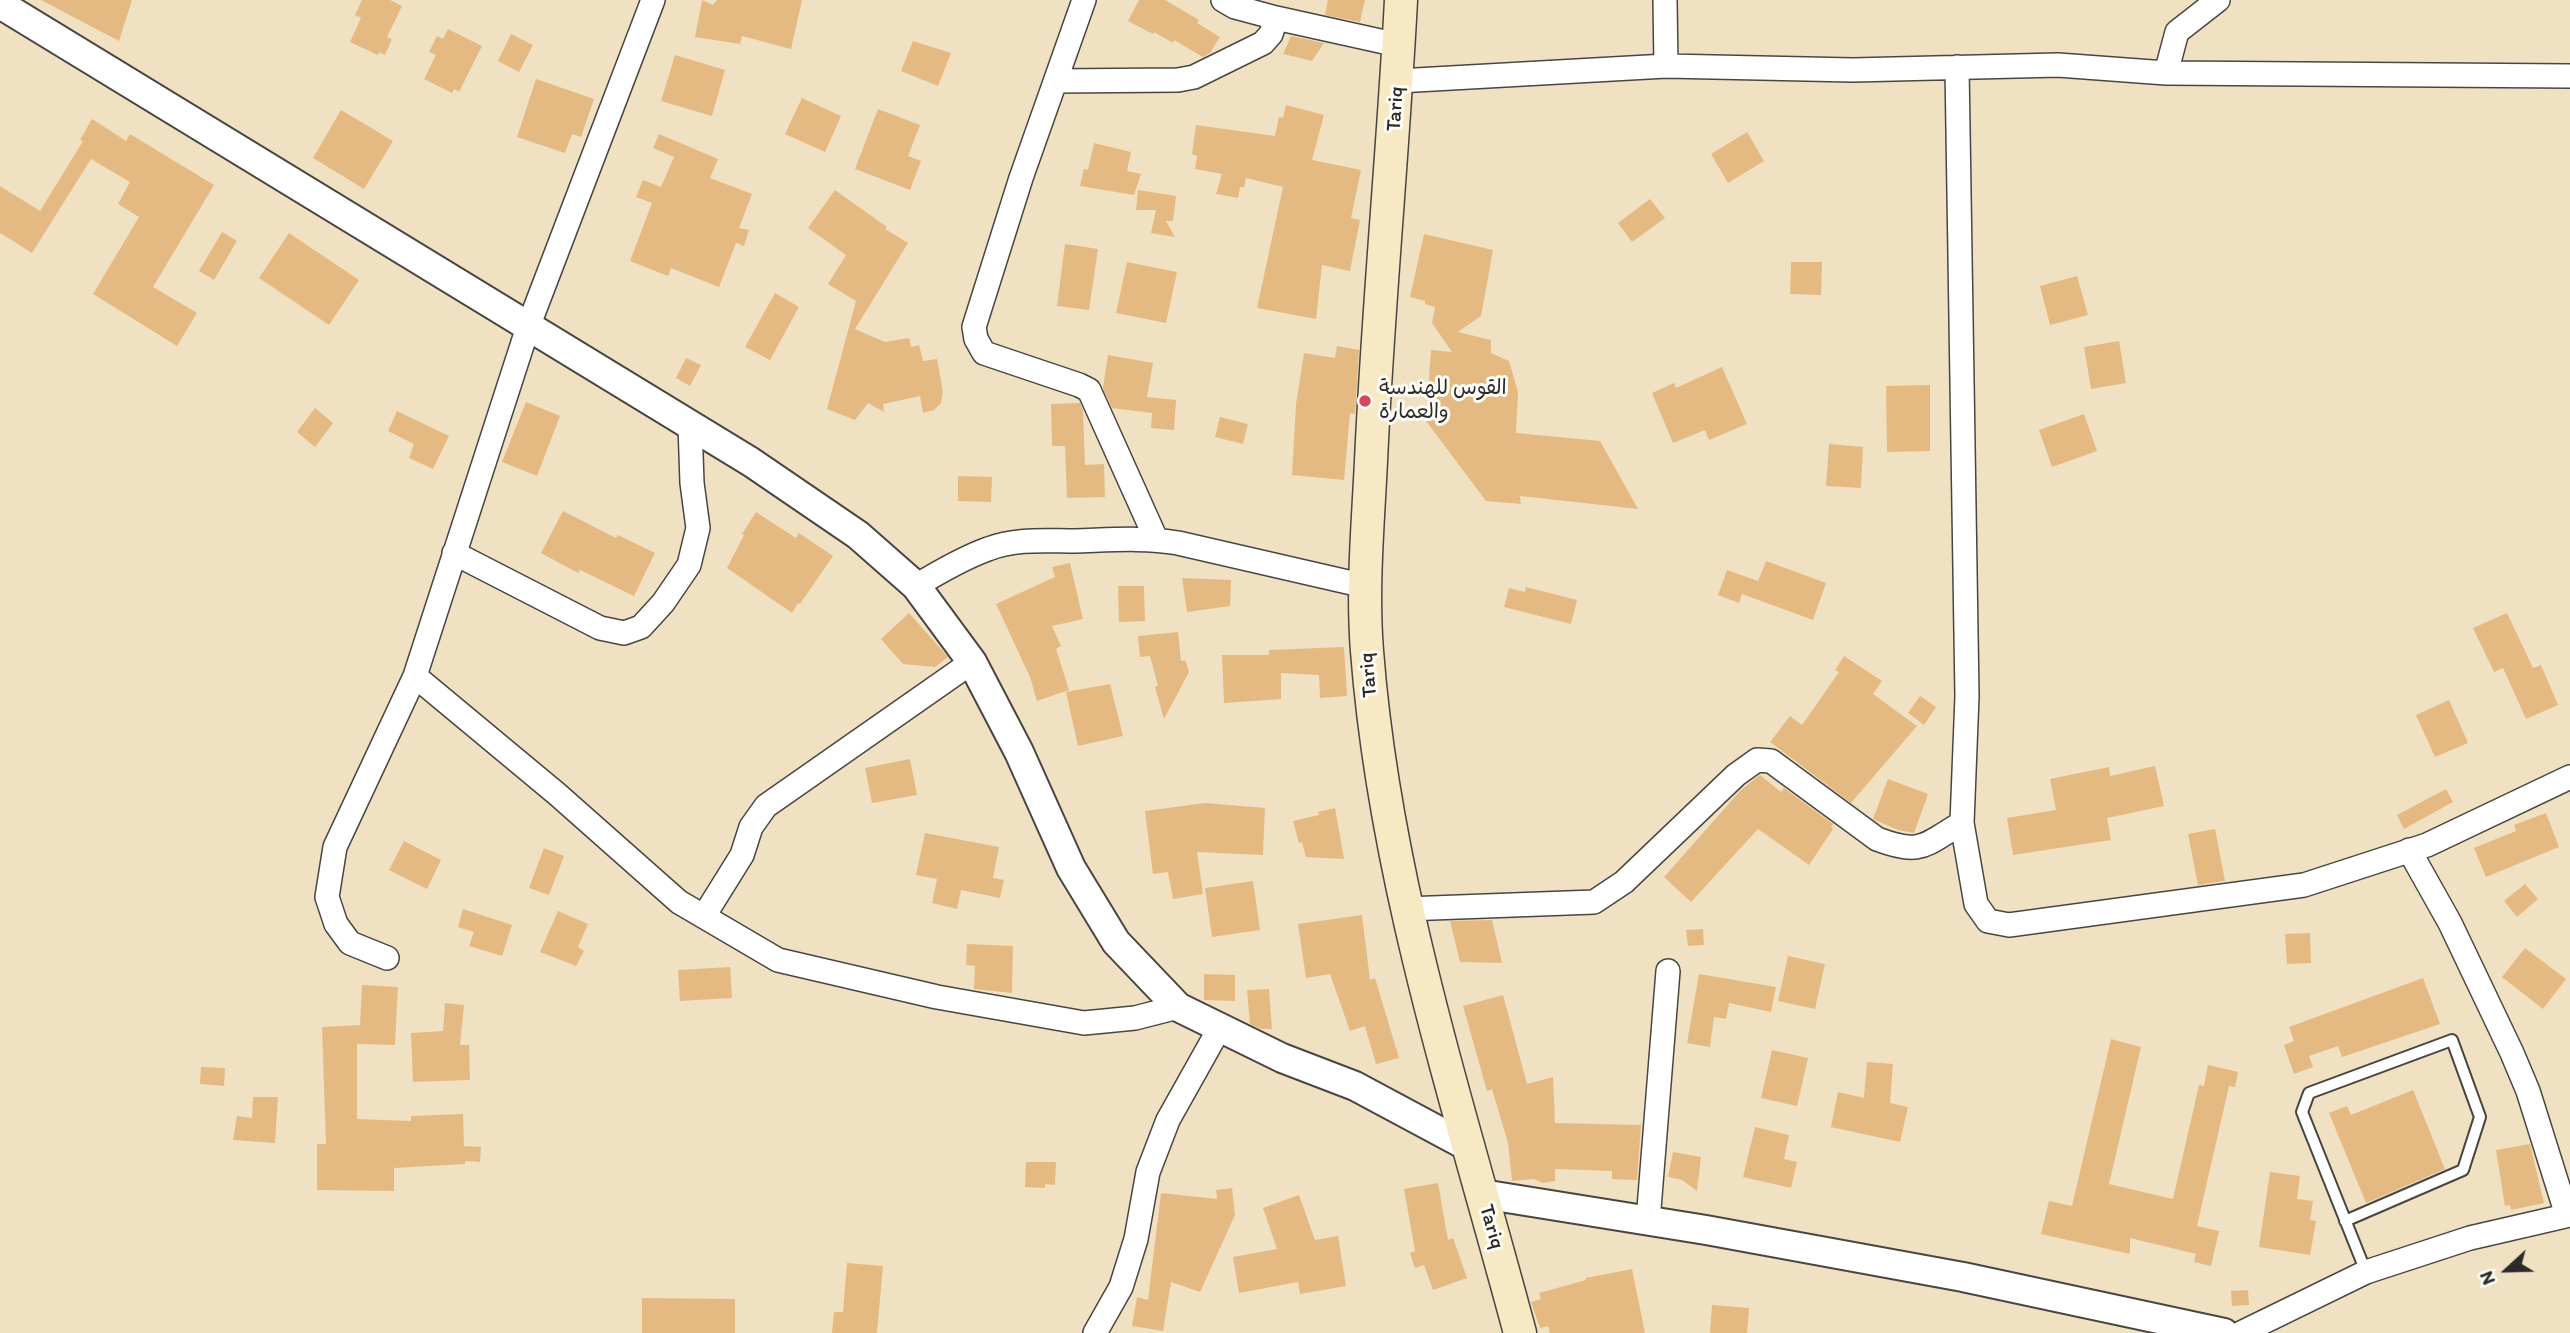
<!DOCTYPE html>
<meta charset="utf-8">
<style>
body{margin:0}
#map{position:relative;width:2570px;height:1333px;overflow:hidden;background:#f0e1c3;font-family:Itim,sans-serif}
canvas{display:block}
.north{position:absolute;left:2472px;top:1235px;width:70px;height:70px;-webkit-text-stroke:5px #fdfcf7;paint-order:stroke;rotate:248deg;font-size:19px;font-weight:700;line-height:28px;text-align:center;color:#2b2b2b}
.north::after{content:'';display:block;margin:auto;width:24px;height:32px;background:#2b2b2b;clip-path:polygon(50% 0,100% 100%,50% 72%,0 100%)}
</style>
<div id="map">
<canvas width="2570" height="1333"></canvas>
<div class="north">N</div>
</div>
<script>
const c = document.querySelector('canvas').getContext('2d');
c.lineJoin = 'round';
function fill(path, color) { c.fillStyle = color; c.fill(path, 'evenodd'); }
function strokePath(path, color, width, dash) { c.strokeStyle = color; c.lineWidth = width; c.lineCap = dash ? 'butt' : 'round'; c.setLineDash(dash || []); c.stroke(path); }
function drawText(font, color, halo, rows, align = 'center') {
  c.font = font + ' Itim,"Playpen Sans Arabic",sans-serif'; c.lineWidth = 6; c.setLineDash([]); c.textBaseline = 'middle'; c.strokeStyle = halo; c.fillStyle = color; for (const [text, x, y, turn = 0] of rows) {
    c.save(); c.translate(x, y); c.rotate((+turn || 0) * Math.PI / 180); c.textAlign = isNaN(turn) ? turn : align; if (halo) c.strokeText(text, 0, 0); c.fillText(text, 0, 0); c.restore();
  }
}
fill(new Path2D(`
 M41,0H132L119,41Z
 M362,0H390L402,6L387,37L392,39L385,55L379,52L378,55L350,42L361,18L355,15Z
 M702,0L713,5L717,0H802L791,49L742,36L740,44L695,37Z
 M1139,0H1165L1199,20L1197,23L1220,37L1210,53L1203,57L1174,40L1173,43L1154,32L1153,34L1128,21Z
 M1328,0H1365L1360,22L1325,15Z
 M448,29L482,46L459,92L454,89L452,93L424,79L436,55L429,52L437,36L443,39Z
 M511,34L533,45L519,72L498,61Z
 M1291,36L1324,43L1312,61L1283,54Z
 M913,41L951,53L938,86L901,71Z
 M675,55L725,70L712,116L661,101Z
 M536,79L594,99L581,137L572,134L565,153L517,137Z
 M802,98L841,116L825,152L785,134Z
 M1286,105L1324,115L1312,160L1361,170L1351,218L1360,220L1350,271L1322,265L1316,319L1257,308L1283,187L1246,178L1244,187H1240L1238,198L1216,194L1222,174L1195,169L1197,156L1192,154L1196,125L1275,136L1279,117L1283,118Z
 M878,109L920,125L908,156L921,161L910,190L855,169Z
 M341,110L393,141L364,189L313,158Z
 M92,119L126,141L130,134L214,185L153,287L197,313L177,346L93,294L139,217L118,204L130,182L91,159L32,253L0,233V186L40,211L83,141L80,140Z
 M1747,132L1764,161L1728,183L1711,154Z
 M659,134L718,159L710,178L752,194L739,228L749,230L744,246L736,243L719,287L671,268L668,276L630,261L652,203L636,197L643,180L661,187L674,157L653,148Z
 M1094,143L1131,152L1127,171L1141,174L1134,195L1080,186L1084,169L1088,170Z
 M835,190L887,227L885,229L908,243L855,329L885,342L909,338L911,347L919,345L923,361L937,359L943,392L941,403L934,410L923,413L920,396L883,404L884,412L868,403L855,420L827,409L856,301L828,284L846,255L808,228Z
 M1138,190L1176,196L1173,221H1166L1175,237L1151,233L1156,210H1136Z
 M1650,199L1665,218L1632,242L1618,223Z
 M222,232L237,241L214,280L199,271Z
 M289,233L359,280L329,325L259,278Z
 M1424,234L1493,250L1481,316L1458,332L1491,340V353L1509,361L1518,392L1516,433L1600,441L1638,509L1520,496L1521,504L1486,501L1426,421L1431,350L1452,352L1432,323L1435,307L1425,304V301L1410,297Z
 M1065,244L1098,249L1089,310L1057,306Z
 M1127,262L1177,272L1166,323L1116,313Z
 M1791,262H1822L1821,295L1790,294Z
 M2077,276L2088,315L2050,325L2040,286Z
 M775,293L799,307L770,360L745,347Z
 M2119,341L2126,383L2091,389L2084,347Z
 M1337,346L1359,350L1355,414L1350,413L1344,480L1292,475L1296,404L1304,353L1335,358Z
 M1108,355L1153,363L1147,397L1176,400L1174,430L1151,428L1152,413L1112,408L1103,388Z
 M686,358L701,365L690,386L676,378Z
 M1722,367L1747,424L1709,440L1705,430L1673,443L1652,393L1674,383L1676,388Z
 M1930,385V451L1887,452L1886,386Z
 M526,402L560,416L537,476L502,462Z
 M1080,403L1083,411L1085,465L1104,464L1105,497L1067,498L1065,446H1052L1051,404Z
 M315,408L333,423L315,447L297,432Z
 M397,411L449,436L433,469L409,458L414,444L388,431Z
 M2084,414L2097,451L2052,467L2039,430Z
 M1220,417L1248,424L1243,444L1215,437Z
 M1829,444L1863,447L1861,488L1826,486Z
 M958,476L992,477L991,502L958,501Z
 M563,511L616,538L618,535L655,553L634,596L580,570L578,573L541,553Z
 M756,512L796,538L799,533L833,556L800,604L798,603L792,613L727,568L744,535L742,534Z
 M1766,561L1826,583L1813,620L1742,594L1739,603L1718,595L1727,570L1758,581Z
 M1070,563L1083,619L1052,626L1061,646L1056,649L1069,690L1037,701L1030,677L996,604L1055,577L1052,567Z
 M1182,578L1231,580L1230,606L1187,612Z
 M1118,586H1144L1145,621L1119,622Z
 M1526,587L1577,600L1571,624L1504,607L1509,588L1525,592Z
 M909,613L948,657L935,667L903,664L881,639Z
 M2507,613L2533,668L2541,665L2558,705L2526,719L2503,668L2494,672L2473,628Z
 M1178,632L1181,661L1185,660L1189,672L1164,719L1155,687L1158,686L1150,656L1140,657L1138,636Z
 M1344,647L1347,696L1320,698L1319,675L1281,673V699L1224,703L1222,655H1269V650Z
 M1844,656L1882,681L1873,694L1917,726L1851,803L1770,742L1790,716L1802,725L1839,672L1835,670Z
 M1110,684L1123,736L1078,746L1066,692Z
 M1920,696L1936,707L1924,725L1908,713Z
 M2449,700L2468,743L2435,757L2416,715Z
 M910,759L917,795L872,803L865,768Z
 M2155,766L2164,806L2107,818L2111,840L2013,855L2007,818L2056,810L2050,779L2109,767L2110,776Z
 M1760,775L1781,792L1784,788L1833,824L1831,827L1833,829L1809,865L1758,829L1691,902L1664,877L1741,790Z
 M1888,779L1928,794L1914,833L1898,830L1873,819Z
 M2446,789L2453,802L2404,829L2397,815Z
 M1205,803L1265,808L1263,855L1197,852L1203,894L1173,899L1168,872L1153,874L1145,811Z
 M1335,808L1344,859L1306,857L1302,842L1299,843L1293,821L1319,815L1318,812Z
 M2546,813L2559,847L2486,877L2474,848L2516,831L2514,825Z
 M2215,829L2225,881L2198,885L2188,834Z
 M925,833L999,847L993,878L1004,880L1000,898L961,890L957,909L932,903L937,879L916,875Z
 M404,841L441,860L427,889L389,870Z
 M544,848L564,856L549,895L529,888Z
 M1253,881L1260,930L1212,937L1205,888Z
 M2525,884L2538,899L2517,917L2504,901Z
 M463,909L512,925L502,956L469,946L474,932L458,927Z
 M558,911L588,924L578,947L584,951L576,966L540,952Z
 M1362,915L1370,980L1375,978L1399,1058L1376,1064L1365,1026L1350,1031L1330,974L1306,978L1298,924Z
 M1492,920L1502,963L1460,962L1450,921Z
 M1703,929L1704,945L1688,946L1686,930Z
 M2310,933L2311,963L2287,964L2285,934Z
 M967,944L1013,946L1012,993L974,989L975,966L966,965Z
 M2525,948L2566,979L2543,1009L2502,977Z
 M1788,956L1825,964L1815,1009L1778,1001Z
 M730,967L732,998L680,1001L678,970Z
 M1204,974L1235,975V1001L1204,1000Z
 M1699,974L1776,987L1771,1012L1729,1003L1726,1019L1714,1017L1710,1047L1687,1043Z
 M2423,978L2440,1024L2342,1057L2338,1046L2309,1056L2313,1067L2294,1074L2284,1045L2294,1041L2289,1027Z
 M362,985L398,987L395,1045L357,1044V1119L411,1121V1116L463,1114L464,1146L481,1147L480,1162L465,1161V1164L394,1168V1191L317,1190V1144H326L322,1027L360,1025Z
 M1269,989L1272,1029H1261L1250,1024L1247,990Z
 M1503,995L1527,1084L1553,1077L1555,1123L1641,1125L1637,1180L1612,1179V1171L1555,1169V1181L1543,1183L1534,1179L1512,1181L1508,1143L1492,1089L1487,1091L1463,1006Z
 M445,1003L464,1005L460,1045H469L470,1080L413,1082L411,1033L443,1031Z
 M2111,1039L2141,1047L2109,1184L2173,1199L2199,1085L2204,1086L2208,1065L2238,1072L2235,1087L2229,1086L2197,1226L2219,1231L2211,1266L2194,1262L2196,1254L2130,1238V1254L2041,1234L2049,1201L2072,1206Z
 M1772,1050L1808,1058L1797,1106L1761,1098Z
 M1867,1062L1893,1064L1890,1103L1908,1107L1900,1142L1831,1127L1838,1092L1864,1098Z
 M201,1067L225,1068L224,1086L200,1084Z
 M2413,1090L2445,1169L2366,1203L2329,1113L2347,1106L2351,1115Z
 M253,1097H278L275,1143L233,1140L237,1116L252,1118Z
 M1755,1127L1789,1135L1784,1159L1797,1162L1791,1188L1743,1177Z
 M2530,1144L2544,1203L2511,1210L2510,1205L2505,1206L2496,1150Z
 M1673,1152L1701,1157L1697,1191L1682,1180L1668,1177Z
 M1026,1162H1056L1055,1185L1045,1184V1188L1025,1187Z
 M2270,1172L2300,1176L2297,1199L2313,1201L2310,1220L2316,1221L2310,1255L2259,1247Z
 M1438,1183L1448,1240L1453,1238L1467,1278L1433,1290L1424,1265L1415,1268L1410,1253L1415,1251L1404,1189Z
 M1232,1188L1235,1215L1200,1292L1171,1282L1163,1331L1132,1326L1137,1297L1148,1300L1161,1193L1217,1199L1216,1190Z
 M1299,1195L1315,1240L1338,1236L1346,1286L1300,1294L1298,1282L1239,1293L1233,1257L1277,1249L1263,1208Z
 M847,1263L883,1266L877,1333H832L834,1312H843Z
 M1632,1269L1645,1333H1550L1548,1326L1540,1328L1531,1302L1541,1299L1539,1293L1586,1280V1278Z
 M2248,1290L2249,1305L2232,1306L2231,1291Z
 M642,1298L735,1299V1333H642Z
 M1712,1305L1749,1308L1747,1333H1710Z`), '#e5ba82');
const service = new Path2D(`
 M2345,1221L2463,1170L2480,1117L2452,1040L2309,1093L2302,1112L2366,1272`);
const minor = new Path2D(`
 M1084,0L1021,178L974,327L976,339L984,353L1079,385L1089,390L1156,539
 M1223,0L1235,7L1276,18L1398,45
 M1665,0L1666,66
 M2166,73L2177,32L2218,0
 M1056,81L1178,80L1194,77L1263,43L1271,34L1276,18
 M1398,81L1666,66L1853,70L2058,65L2166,73L2570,76
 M454,553L600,628L624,633L641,627L663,603L689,565L698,528L692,483L690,425
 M916,586C939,572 963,558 988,549C1016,538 1046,541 1075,541C1110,540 1143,537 1178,543L1365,586
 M415,676L557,794L679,902L778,960L937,997L1084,1023L1135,1018L1178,1007
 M1962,823L1976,904L1988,921L2009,925L2304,885L2427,845L2570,777
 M2409,850L2450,923L2512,1053L2528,1091L2567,1215
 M1405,909L1594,902L1624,882L1736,775L1757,760L1771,761L1877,839C1922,856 1924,845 1962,823L1967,696L1957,67
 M704,916L742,855L751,827L766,806L972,662
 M387,958L350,943L336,924L327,897L335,847L415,676L528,327L653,0
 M1648,1221L1668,971
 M1095,1333L1121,1287L1136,1239L1148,1172L1168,1120L1219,1029
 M2241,1333L2366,1272L2470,1238L2570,1215`);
const tertiary = new Path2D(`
 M0,4L751,462L858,535L916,586L972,662L1019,752L1071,868L1116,942L1178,1007L1282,1058L1355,1086L1467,1146
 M1482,1194L1706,1230L1963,1277L2224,1333`);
const secondary = new Path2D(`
 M1401,0C1393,154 1378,307 1371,461C1368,524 1362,588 1367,651C1385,885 1460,1108 1520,1333`);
strokePath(service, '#494642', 14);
strokePath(minor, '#494642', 26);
strokePath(tertiary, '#494642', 32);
strokePath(secondary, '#494642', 35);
strokePath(service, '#fff', 10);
strokePath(minor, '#fff', 23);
strokePath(tertiary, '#fff', 28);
strokePath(secondary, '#f6e9c3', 32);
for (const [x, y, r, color] of [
 [1365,401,7,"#d1495b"]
]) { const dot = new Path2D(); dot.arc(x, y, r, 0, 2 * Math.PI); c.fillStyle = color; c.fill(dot); strokePath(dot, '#fdfcf7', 2.5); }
drawText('21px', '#2b2b2b', '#fdfcf7', [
 ["Tariq",1396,109,-86],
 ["Tariq",1369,675,-95],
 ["Tariq",1491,1227,74]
]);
drawText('21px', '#2b2b2b', '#fdfcf7', [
 ["القوس للهندسة",1379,389],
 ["والعمارة",1379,413]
], 'left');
</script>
